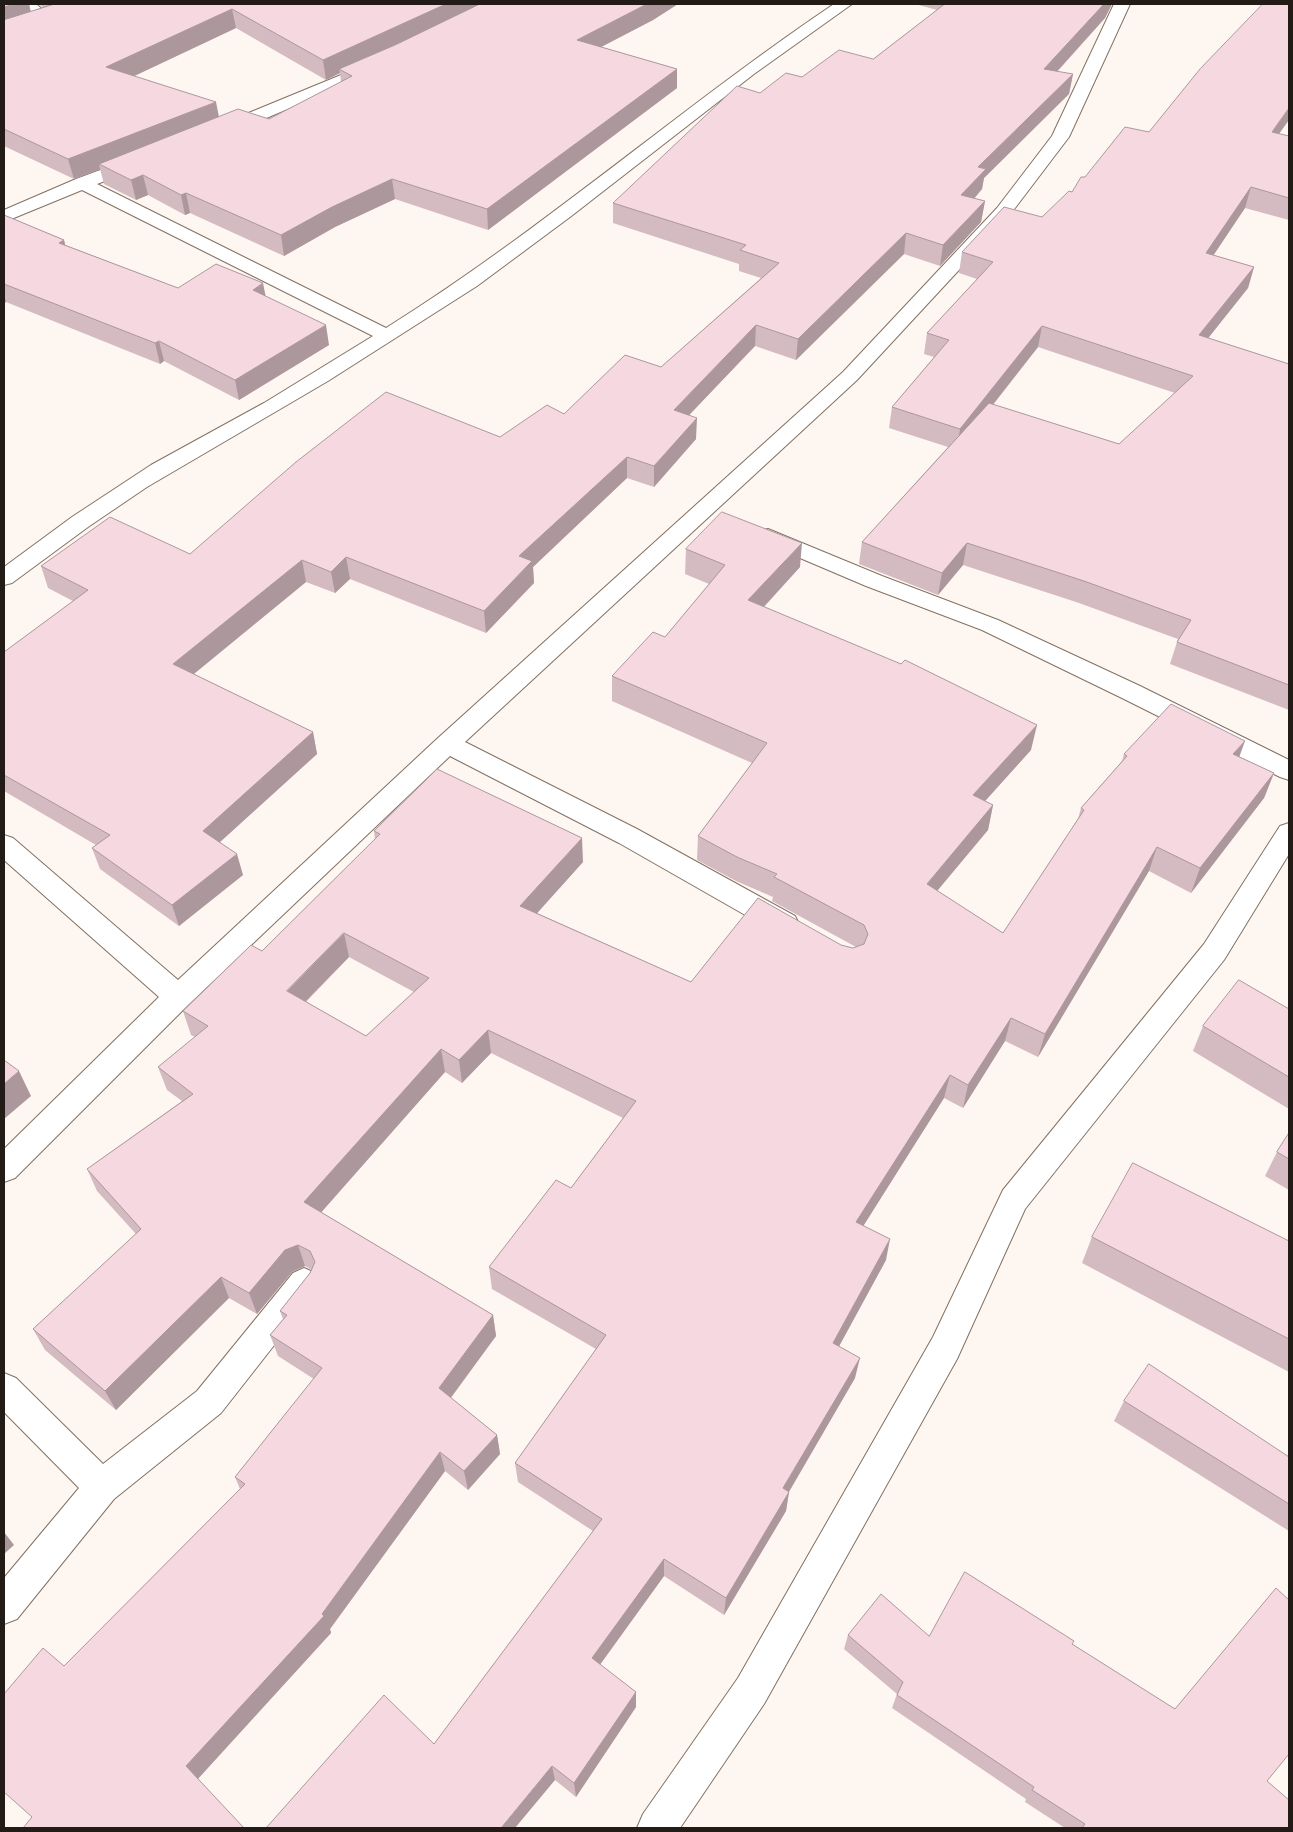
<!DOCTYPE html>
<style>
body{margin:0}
#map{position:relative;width:1293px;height:1832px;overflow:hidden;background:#fef6f0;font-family:Rubik,sans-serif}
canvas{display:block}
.frame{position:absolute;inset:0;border:5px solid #231c16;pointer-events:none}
</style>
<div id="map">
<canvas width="1293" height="1832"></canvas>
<div class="frame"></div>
</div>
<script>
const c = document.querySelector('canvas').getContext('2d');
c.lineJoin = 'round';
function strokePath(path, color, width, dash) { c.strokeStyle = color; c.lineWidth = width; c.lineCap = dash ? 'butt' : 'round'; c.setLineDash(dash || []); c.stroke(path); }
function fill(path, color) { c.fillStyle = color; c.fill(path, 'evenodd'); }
const street = new Path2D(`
 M19,4H36L56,21L54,24C41,27 26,14 19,4Z
 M834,4H852L754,74L570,217L477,286L328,381L147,487L88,527L12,583L4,585V567L72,517L151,465L264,403L373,336L82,190L4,222V210L76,179L130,159L136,158L142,159L145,163L142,167L97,184L386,328C543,230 681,107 834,4Z
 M1114,4H1130L1069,137L1009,216L857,380L465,742L637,829L795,916L799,924L795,932L785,935L775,932L619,843L450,756L188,1005L15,1178L4,1182V1149L159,997L4,860V835L13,838L178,980L438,738L843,372L997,208L1052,136Z
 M375,61L381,63L383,66L381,69L229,134H217L214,130L217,126Z
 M768,529L882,576L998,620L1140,686L1289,760V780L1280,777L1122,698L982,630L866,586L760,541L757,536L760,531Z
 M1289,823V854L1224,960L1025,1209L957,1359L764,1704L680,1828H637L643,1814L738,1678L933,1337L1003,1190L1204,944L1280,826Z
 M304,1268L315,1273L320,1283L315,1293L221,1413L114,1499L17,1619L4,1624V1578L79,1488L4,1412V1373L16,1378L103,1464L197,1391L293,1273Z`);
strokePath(street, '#827163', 2);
fill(street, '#fff');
fill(new Path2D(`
 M4,4H29L31,12L43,7L38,4H678L653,20L601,47L677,69V88L488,230L395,199L335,227L284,256L190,213L185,215L148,195L136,200L104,184L100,169L74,179L4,146ZM236,28L326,80L340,73L341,82L269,119L219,117L134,76Z
 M915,4H1112L1105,18L1057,72L1073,74L1069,94L984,178L982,189L974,199L985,201L981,222L940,266L904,254L796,360L755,346L689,415L696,439L654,487L627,478L533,567L534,583L486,633L350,579L335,593L306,582L194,674L313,732L317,754L220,842L243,875L179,926L100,869L92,848L96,845L4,791V652L73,601L48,588L41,566L190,554L500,437L564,414L661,367L761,278L739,271V264L613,223V203L760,93L802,77L873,59L937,10Z
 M1149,132L1279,134L1289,136V220L1245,208L1213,255L1254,267L1248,288L1208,338L1289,364V710L1170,664L1177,642L1178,639L1079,603L963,565L938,595L859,564L862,542L948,447L889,428L892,407L934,357L924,354L927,333L977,279L959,273L962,252L1042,217L1072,192L1085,177ZM1038,347L1175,393L1119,444L993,405Z
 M4,215L64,240L65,245L178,288L266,296L329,345L239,400L164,361L160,364L6,302L4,303Z
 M686,549L800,567L764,607L1031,750L985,801L993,805L988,830L937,891L1003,933L1078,819L1081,808L1122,761L1124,754L1239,757L1274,773L1264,798L1191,893L1149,871L1038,1057L1005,1041L963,1108L944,1098L863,1226L886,1260L839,1346L855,1378L789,1492L786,1511L724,1615L664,1576L600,1665L636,1692V1707L576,1797L555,1780L434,1744L593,1531L518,1482L515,1463L596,1349L492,1289L489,1267L571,1188L623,1118L491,1053L462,1083L445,1072L321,1212L493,1315L496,1336L451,1398L497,1435L500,1454L468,1490L445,1471L330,1629L331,1633L198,1778L64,1666L240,1489L235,1477L314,1379L278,1356L270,1335L283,1319L280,1311L310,1273L312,1270L305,1266L292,1272L257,1314L229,1298L116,1410L45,1350L33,1329L136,1234L97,1191L87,1169L182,1101L167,1090L158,1067L195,1037L191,1035L183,1011L262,951L375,839L374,831L583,862L537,913L691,982L841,945L853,948L856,947L772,901L773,897L736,881L697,860L698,836L752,763L612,701V676L665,637L709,584L685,574ZM349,957L414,992L366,1036L306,1002Z
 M1289,1009V1109L1193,1051L1203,1026Z
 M1289,1133V1190L1265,1176L1277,1152Z
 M1092,1237L1289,1241V1372L1082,1263Z
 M1124,1401L1288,1456L1289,1453V1531L1114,1421Z
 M848,1635L929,1636L1072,1644L1267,1781L1288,1828H1065L1025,1802L1026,1799L892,1708L897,1694L844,1649Z`), '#d4bac1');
fill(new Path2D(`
 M14,4H29L32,18L4,28V7Z
 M446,4H489L339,69L340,73L326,80L323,60Z
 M647,4H678L653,20L578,59L577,40Z
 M1104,4H1112L1105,18L1041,89L1044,69Z
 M232,9L236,28L111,87L106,67Z
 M677,69V88L488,230L487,209Z
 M1073,74L1069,94L984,178L982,189L959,216L961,195L978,167Z
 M216,102L220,122L99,164L100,169L74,179L68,159Z
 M1289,108V120L1266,152L1272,132Z
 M143,175L148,195L136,200L131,180Z
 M392,179L395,199L335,227L284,256L281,235L332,207Z
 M1251,187L1245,208L1201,274L1206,253Z
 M186,193L190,213L185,215L181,195Z
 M985,201L981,222L940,266L943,245Z
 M906,233L904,254L796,360L798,339Z
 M64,240L69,260L59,243Z
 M1254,267L1248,288L1194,356L1199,335Z
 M263,283L267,303L253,290Z
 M4,295L6,302L4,303Z
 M326,325L329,345L239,400L235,380Z
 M756,325L755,346L673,432L674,410Z
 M1042,326L1038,347L957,450L960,429Z
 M159,341L164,361L160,364L155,343Z
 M697,418L696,439L654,487V466Z
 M627,457V478L533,567L534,583L486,633L484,611L519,556Z
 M802,543L800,567L747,625L748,600Z
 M967,543L963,565L938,595L942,573Z
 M346,557L350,579L335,593L331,572Z
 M302,560L306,582L179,686L173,664Z
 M1037,725L1031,750L968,820L973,795Z
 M313,732L317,754L209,852L203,831Z
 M1245,741L1236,766L1233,754Z
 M1274,773L1264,798L1191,893L1200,868Z
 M993,805L988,830L922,909L927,884Z
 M582,838L583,862L522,930L520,906Z
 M1157,847L1149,871L1038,1057L1045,1034Z
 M237,854L243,875L179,926L172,905Z
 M344,933L349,957L293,1014L287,991Z
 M1011,1018L1005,1041L963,1108L968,1085Z
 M488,1030L491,1053L462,1083L459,1060Z
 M441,1049L445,1072L311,1224L304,1202Z
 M19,1071L31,1096L4,1119V1084Z
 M950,1075L944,1098L852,1244L856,1222Z
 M890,1239L886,1260L830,1363L833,1343Z
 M298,1245L305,1266L292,1272L257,1314L249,1293L285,1250Z
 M221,1277L229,1298L116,1410L105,1391Z
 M493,1315L496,1336L443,1408L439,1388Z
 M860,1358L855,1378L780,1507L783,1488Z
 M497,1435L500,1454L468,1490L464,1471Z
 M440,1452L445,1471L330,1629L331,1633L197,1780L186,1766L322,1614Z
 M789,1492L786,1511L724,1615L726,1598Z
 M4,1532L14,1545L4,1554Z
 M664,1559V1576L593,1674L592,1658Z
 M636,1692V1707L576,1797L574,1783Z
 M552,1766L555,1780L515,1828H501Z`), '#ac979d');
const building = new Path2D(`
 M4,4H14L4,7Z
 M55,4H446L323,60L232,9L106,67L216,102L68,159L4,129V20Z
 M480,4H647L577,40L677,69L487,209L392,179L332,207L281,235L186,193L181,195L143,175L131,180L99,164L238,109L269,119L352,76L339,69L395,45Z
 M945,4H1104L1044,69L1073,74L978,167L986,169L961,195L985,201L943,245L906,233L798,339L756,325L674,410L697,418L654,466L627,457L519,556L532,561L484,611L346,557L331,572L302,560L173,664L313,732L203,831L237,854L172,905L92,848L110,835L4,775V652L88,590L41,566L110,517L190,554L296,462L386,392L500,437L547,405L564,414L625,355L661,367L779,263L740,250L746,245L613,203L737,86L760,93L786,73L802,77L839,50L873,59Z
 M1263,4H1289V108L1272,132L1289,136V198L1251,187L1206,253L1254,267L1199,335L1289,364V685L1177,642L1191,620L1084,581L967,543L942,573L862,542L989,403L1119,444L1193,376L1042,326L960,429L892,407L949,340L927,333L993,262L962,252L1004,207L1042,217L1069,191L1072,192L1081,177H1085L1125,127L1149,132L1200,69Z
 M4,215L64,240L59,243L178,288L216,264L263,283L253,290L326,325L235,380L159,341L155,343L4,284Z
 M722,512L802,543L748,600L901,664L905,660L1037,725L973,795L993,805L927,884L1003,933L1084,810L1081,808L1127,756L1124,754L1171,704L1245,741L1233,754L1274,773L1200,868L1157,847L1045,1034L1011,1018L968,1085L950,1075L856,1222L890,1239L833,1343L860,1358L783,1488L789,1492L726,1598L664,1559L592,1658L636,1692L574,1783L552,1766L501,1828H266L384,1695L434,1744L602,1519L515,1463L606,1335L489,1267L556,1180L571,1188L636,1101L488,1030L459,1060L441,1049L304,1202L493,1315L439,1388L497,1435L464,1471L440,1452L322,1614L324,1616L186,1766L244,1828H23L32,1817L4,1792V1694L43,1648L64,1666L245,1484L235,1477L322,1368L270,1335L287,1315L280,1311L310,1273L315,1262L310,1251L298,1245L285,1250L249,1293L221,1277L105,1391L33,1329L141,1229L87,1169L193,1094L158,1067L208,1026L183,1011L251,945L262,951L380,834L374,831L437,769L582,838L520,906L691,982L758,898L841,945L853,948L864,944L868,934L864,925L774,877L777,874L737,857L698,836L767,743L612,676L653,632L665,637L725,565L686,549ZM344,933L429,978L366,1036L287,991Z
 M1239,980L1289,1009V1077L1203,1026Z
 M4,1060L19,1071L4,1084Z
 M1289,1133V1159L1277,1152Z
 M1133,1163L1289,1241V1339L1092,1237Z
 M1149,1364L1289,1457V1504L1124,1401Z
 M965,1572L1074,1641L1072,1644L1175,1709L1276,1588L1289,1600V1754L1267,1781L1289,1800V1826L1288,1828H1082L1085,1824L1032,1790L1034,1787L897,1695L903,1682L848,1635L881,1594L929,1636Z`);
fill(building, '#f6d8e0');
strokePath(building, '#ac979d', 1);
</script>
